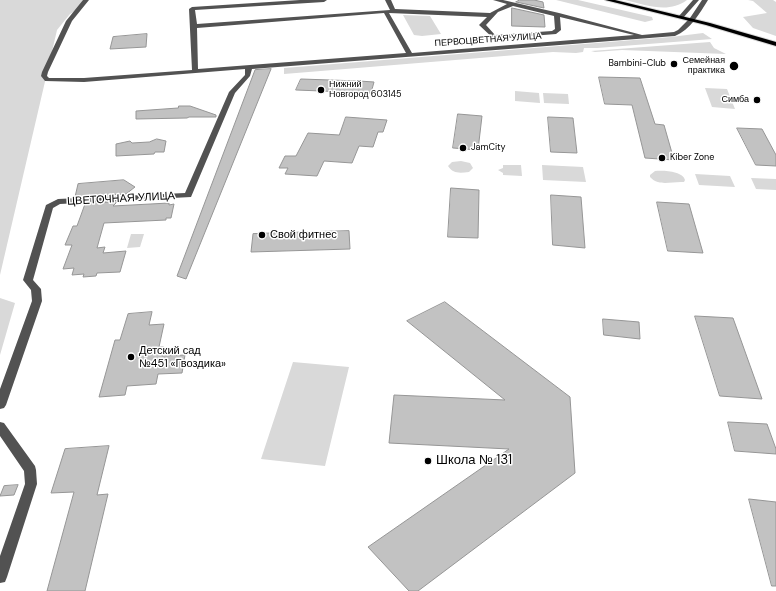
<!DOCTYPE html>
<meta charset="utf-8">
<style>
body{margin:0}
canvas{display:block;background:#fff}
</style>
<canvas width="776" height="591"></canvas>
<script>
const c = document.querySelector('canvas').getContext('2d');
c.lineJoin = 'round';
function fill(path, color) { c.fillStyle = color; c.fill(path, 'evenodd'); }
function strokePath(path, color, width, dash) { c.strokeStyle = color; c.lineWidth = width; c.lineCap = dash ? 'butt' : 'round'; c.setLineDash(dash || []); c.stroke(path); }
function drawText(font, color, halo, rows, align = 'center') {
  c.font = font + ' "DM Sans",sans-serif'; c.lineWidth = 3; c.setLineDash([]); c.textBaseline = 'middle'; c.strokeStyle = halo; c.fillStyle = color; for (const [text, x, y, turn = 0] of rows) {
    c.save(); c.translate(x, y); c.rotate((+turn || 0) * Math.PI / 180); c.textAlign = isNaN(turn) ? turn : align; if (halo) c.strokeText(text, 0, 0); c.fillText(text, 0, 0); c.restore();
  }
}
fill(new Path2D(`
 M0,0H83L79,9L70,14L57,30L0,275Z
 M556,0H578L652,17L653,20L645,22Z
 M625,0H687C668,14 647,5 625,0Z
 M748,0H773L776,2V36L753,28L743,17L767,13L753,1Z
 M403,15L430,16L441,34L422,36L414,35Z
 M703,33L712,39L597,48H584L583,52L576,53L553,52L284,74V68L671,37Z
 M710,42L714,48L726,54L622,50L595,52L591,51Z
 M705,88L727,89L735,109L712,107Z
 M515,91L539,93L540,103L515,101Z
 M543,93L568,94L569,104L544,103Z
 M461,161L470,163L473,168L469,172C460,173 453,174 448,166L452,162Z
 M503,165H521L522,176L503,175V173L498,170L503,168Z
 M542,165L583,167L586,182L543,180Z
 M655,171C663,170 683,171 685,180L684,182C672,181 659,187 650,177V175Z
 M695,174L730,176L735,187L699,185Z
 M751,178L776,179V190L756,189Z
 M131,234H144L140,247L127,248Z
 M0,298L15,303L0,355Z
 M293,362L349,367L325,466L261,459Z`), '#d9d9d9');
const building = new Path2D(`
 M520,0H534L543,2L544,8L516,2Z
 M512,8L544,15L545,27L512,26Z
 M147,34L146,47L110,49L113,37Z
 M271,69L186,279L177,276L255,70Z
 M599,77L640,78L655,124L664,125L674,160L645,158L632,105L605,104Z
 M301,79L359,81L374,82L371,93L296,90Z
 M179,106H190L216,115V117H189L187,118L136,119V111L178,108Z
 M458,114L482,116L478,150L453,148Z
 M346,117L387,120L383,132H378L373,147L359,146L352,163L324,161L317,176L285,174L288,168H279L285,156H296L308,133L339,135Z
 M548,117L573,118L577,153L551,152Z
 M737,128L762,129L776,155V166L756,165Z
 M157,139L166,141L164,152H155L154,154L116,156V144L130,141L132,143L149,142Z
 M124,180L135,187L126,194L75,197L78,184Z
 M451,188L479,190L478,238L448,237Z
 M551,195L581,197L585,248L553,245Z
 M117,202L113,206L169,203V205L174,204L171,218H166V220L104,223L97,248L105,247L103,253L126,251L120,272L97,273L96,276L83,277L84,274L72,275L74,268L63,269L72,245H65L73,226H77L85,204Z
 M657,202L689,204L703,253L668,251Z
 M349,231L350,249L251,252L253,234Z
 M445,302L570,397L575,473L418,591H409L368,547L509,449L389,443L394,395L505,400L407,321Z
 M152,312L149,325L164,324L159,347H164L162,356L185,355L182,373L158,374L156,384L127,386L125,395L99,397L115,340H120L128,314Z
 M695,316L733,318L762,399L720,396Z
 M603,319L639,322L640,339L604,335Z
 M728,422L767,424L776,449V454L735,451Z
 M109,446L97,495L108,494L85,591H47L74,492L51,493L65,449Z
 M18,485L14,495L0,496L4,486Z
 M749,499L776,502V586H772Z`);
fill(building, '#c2c2c2');
strokePath(building, '#969696', 1);
const major = new Path2D(`
 M605,0H615L710,23L776,42V46L706,25Z`);
strokePath(major, '#dbdbdb', 2);
fill(new Path2D(`
 M83,0H89L72,21L48,72L47,76L49,78H84L192,70L189,9L192,7L300,0H327L324,2L195,10L197,24L390,10L385,0H391L395,9L490,13L507,4L493,0H503L559,13L642,35L674,32L678,30L690,18L702,0H708C700,13 690,30 675,36L252,69L250,76L235,93L191,197L60,204L53,208L33,280L41,289L42,301L6,405L4,408L0,409V389L32,301L31,290L23,280L46,205L58,199L185,193L229,92L245,75V69L84,82L45,81L41,76L42,72L66,21ZM513,6L554,16L555,29L552,31L495,35L486,25L498,12ZM384,13L406,53L198,69L197,28ZM389,13L487,17L479,25L494,39L556,34L561,30L560,17L634,35L412,53Z
 M693,0H699L683,18H679V16Z
 M0,422L4,423L35,466L36,470L37,484L7,577L5,582L0,583V556L25,484L24,471L0,436Z`), '#525252');
fill(major, '#000');
for (const [x, y, r, color] of [
 [674,64,4,"#000"],
 [734,66,5,"#000"],
 [321,90,4,"#000"],
 [757,100,4,"#000"],
 [463,148,4,"#000"],
 [662,158,4,"#000"],
 [262,235,4,"#000"],
 [131,357,4,"#000"],
 [428,461,4,"#000"]
]) { const dot = new Path2D(); dot.arc(x, y, r, 0, 2 * Math.PI); c.fillStyle = color; c.fill(dot); strokePath(dot, '#fff', 1.5); }
drawText('9px', '#000', '#fff', [
 ["ПЕРВОЦВЕТНАЯ УЛИЦА",488,40,-4]
]);
drawText('9px', '#000', '#fff', [
 ["Семейная",725,61],
 ["практика",725,71],
 ["Bambini-Club",666,64],
 ["Нижний",329,85,"left"],
 ["Новгород 603145",329,95,"left"],
 ["Симба",749,100],
 ["JamCity",471,148,"left"],
 ["Kiber Zone",670,158,"left"]
], 'right');
drawText('11px', '#000', '#fff', [
 ["ЦВЕТОЧНАЯ УЛИЦА",121,199,-3]
]);
drawText('11px', '#000', '#fff', [
 ["Свой фитнес",270,235],
 ["Детский сад",139,351],
 ["№451 «Гвоздика»",139,364]
], 'left');
drawText('13px', '#000', '#fff', [
 ["Школа № 131",436,461]
], 'left');
</script>
